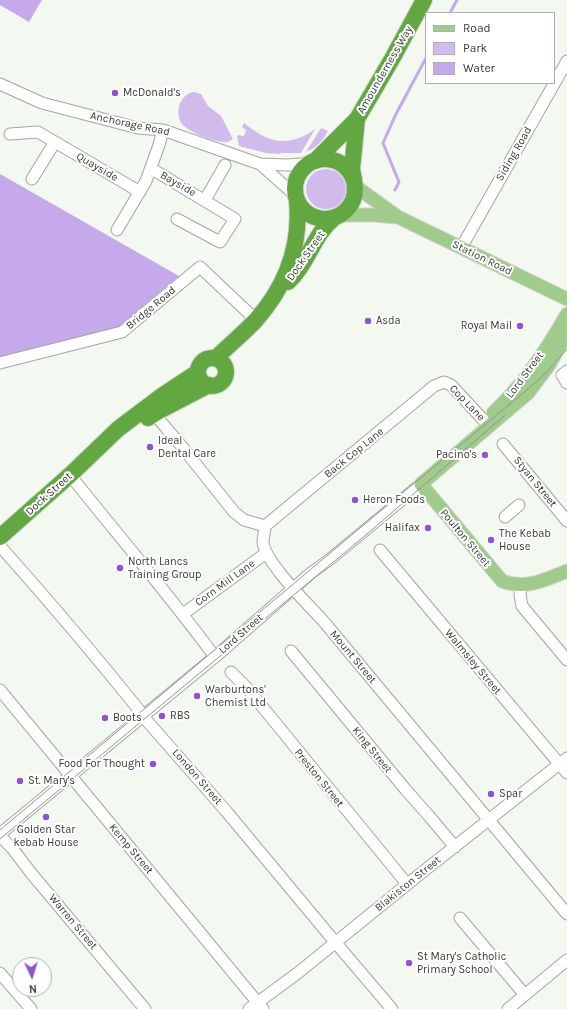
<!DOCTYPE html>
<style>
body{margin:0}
#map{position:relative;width:567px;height:1009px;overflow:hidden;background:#f3f8f1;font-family:Karla,sans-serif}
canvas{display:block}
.legend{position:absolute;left:425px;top:12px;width:130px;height:72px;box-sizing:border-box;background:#fff;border:1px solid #afb0af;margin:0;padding:5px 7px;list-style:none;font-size:12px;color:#383a37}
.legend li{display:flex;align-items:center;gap:8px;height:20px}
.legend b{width:20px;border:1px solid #afb0af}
.north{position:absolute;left:12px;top:957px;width:40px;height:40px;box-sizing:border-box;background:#fff;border:1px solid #afb0af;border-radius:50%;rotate:176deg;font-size:11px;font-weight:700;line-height:16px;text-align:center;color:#383a37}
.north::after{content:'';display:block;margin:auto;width:14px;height:18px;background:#9055cc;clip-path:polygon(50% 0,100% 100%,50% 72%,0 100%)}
</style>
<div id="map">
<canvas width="567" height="1009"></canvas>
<ul class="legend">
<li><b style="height:5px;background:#a1ca8d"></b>Road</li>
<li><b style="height:11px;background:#d0bbec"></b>Park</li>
<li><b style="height:11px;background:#c6a9eb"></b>Water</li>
</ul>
<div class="north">N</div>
</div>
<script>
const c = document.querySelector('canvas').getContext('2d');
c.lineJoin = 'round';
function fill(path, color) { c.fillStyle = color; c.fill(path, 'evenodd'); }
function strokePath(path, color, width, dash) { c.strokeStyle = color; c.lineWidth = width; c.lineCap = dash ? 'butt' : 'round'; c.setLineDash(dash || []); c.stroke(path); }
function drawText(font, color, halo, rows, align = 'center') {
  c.font = font + ' Karla,sans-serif'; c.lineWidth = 4; c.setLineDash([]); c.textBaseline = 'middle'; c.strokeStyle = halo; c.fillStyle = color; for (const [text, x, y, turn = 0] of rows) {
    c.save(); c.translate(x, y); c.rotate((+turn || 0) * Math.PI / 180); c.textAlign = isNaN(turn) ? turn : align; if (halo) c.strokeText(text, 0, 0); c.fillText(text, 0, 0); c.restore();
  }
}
fill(new Path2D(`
 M194,92L201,94L208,106L221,116L233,139C230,141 227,143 224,142C214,142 189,132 182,124C174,112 180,94 194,92Z
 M244,123C251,128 258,134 265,137C283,145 301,140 315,129L301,153H280L279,154L266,153L239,146L237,137L238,135L243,136L245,134L246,130L242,127Z
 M321,128L328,131C323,141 316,148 306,152Z
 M306 189a20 20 0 1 1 40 0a20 20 0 1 1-40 0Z`), '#d0bbec');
fill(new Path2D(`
 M0,0H42L29,22L0,5Z
 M0,174L179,276L142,307L120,329L0,358Z`), '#c6a9eb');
strokePath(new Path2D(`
 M450,13L457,0
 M395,190L399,182L383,143L396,114L426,58`), '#c6a9eb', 3);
const minor = new Path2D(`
 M0,84L42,103L138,128L163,130L260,164L288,165L311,163
 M10,134L38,132L140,192
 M260,164L296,196
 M151,169L157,172L235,219L220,242L177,219
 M32,179L55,142
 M205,200L225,165
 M117,230L146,181L159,145L163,130
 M461,248L567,61
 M0,363L122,332L200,267L256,320
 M567,371L562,375L567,383
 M150,409L179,443L234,512L244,520L265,526
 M503,444L567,521
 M70,475C117,534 167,592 212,653L216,656
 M505,517L519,505
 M265,526C265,531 263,537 263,542C265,563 310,606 325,623L567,914
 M265,526L434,386L444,382L451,385L489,426
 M0,546C48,600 94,654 139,710L140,713L226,811L335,942L392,1009
 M380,550L567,773
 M521,585L520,595L522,606L567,660
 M183,614L266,553
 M291,651L406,790L429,816L455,847
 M231,672L247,688L407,884
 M0,690L66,770L68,774L70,775L263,1009
 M0,834L216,656L311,573L329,560L421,484
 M0,836L12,848L31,873L145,1009
 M460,918L525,995
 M0,973L31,1009
 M249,1009L299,972L415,878L567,758
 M508,1009L567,960`);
const major = new Path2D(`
 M355,186L398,217L567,299
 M340,215H373L398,217
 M567,333L549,365L528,393L421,484L502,581C525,590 545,580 567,571
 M493,413C523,385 547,350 567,314`);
const highway = new Path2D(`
 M295 189a30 30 0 1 1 60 0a30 30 0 1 1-60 0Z
 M315,161L357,119L392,59L424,0
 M354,179L352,169L357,119
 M288,282C308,264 313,235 334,218
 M216,358C229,345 244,333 256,320C286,286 301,246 297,201
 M198 372a14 14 0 1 1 28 0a14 14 0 1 1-28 0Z
 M148,418L159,411L209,385
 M0,537L70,475L118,429L163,395L198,372`);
strokePath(minor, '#a2a7a0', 13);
strokePath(major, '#d3d4d3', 15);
strokePath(highway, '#d3d4d3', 18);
strokePath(minor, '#fff', 11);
strokePath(major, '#a1ca8d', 13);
strokePath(highway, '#62a741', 16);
strokePath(new Path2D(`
 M0,830L360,528L528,389L543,376L567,349
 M0,839L367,534L504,416`), '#929590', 1);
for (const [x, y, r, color] of [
 [115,93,4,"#9055cc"],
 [368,321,4,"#9055cc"],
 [520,326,4,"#9055cc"],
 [150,447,4,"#9055cc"],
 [485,455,4,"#9055cc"],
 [355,500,4,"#9055cc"],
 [428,528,4,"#9055cc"],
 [491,540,4,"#9055cc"],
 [120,568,4,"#9055cc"],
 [197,696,4,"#9055cc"],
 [162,716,4,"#9055cc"],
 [105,718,4,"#9055cc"],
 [153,764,4,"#9055cc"],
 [20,781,4,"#9055cc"],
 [491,794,4,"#9055cc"],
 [46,817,4,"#9055cc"],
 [409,963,4,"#9055cc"]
]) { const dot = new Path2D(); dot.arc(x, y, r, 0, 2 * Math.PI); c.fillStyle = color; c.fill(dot); strokePath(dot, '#fff', 1.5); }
drawText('11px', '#383a37', '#fff', [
 ["Amounderness Way",385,70,-60],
 ["Anchorage Road",130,124,12],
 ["Siding Road",514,154,-60],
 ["Quayside",97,167,30],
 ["Bayside",178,184,30],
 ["Dock Street",306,256,-55],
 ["Station Road",482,258,26],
 ["Bridge Road",151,308,-40],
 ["Lord Street",525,375,-53],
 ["Cop Lane",467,403,46],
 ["Back Cop Lane",354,453,-39],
 ["Styan Street",535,482,51],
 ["Dock Street",49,494,-42],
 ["Poulton Street",465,538,50],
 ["Corn Mill Lane",225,583,-36],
 ["Lord Street",241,634,-41],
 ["Mount Street",353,657,50],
 ["Walmsley Street",473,662,50],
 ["King Street",372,750,51],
 ["London Street",197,777,49],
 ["Preston Street",319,778,51],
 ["Kemp Street",131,849,50],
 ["Blakiston Street",408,884,-39],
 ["Warren Street",73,922,50]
]);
drawText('11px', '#383a37', '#fff', [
 ["McDonald's",123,93],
 ["Asda",376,321],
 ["Royal Mail",512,326,"right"],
 ["Ideal",158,441],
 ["Dental Care",158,454],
 ["Pacino's",477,455,"right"],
 ["Heron Foods",363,500],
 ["Halifax",420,528,"right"],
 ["The Kebab",499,534],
 ["House",499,547],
 ["North Lancs",128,562],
 ["Training Group",128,575],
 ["Warburtons'",205,690],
 ["Chemist Ltd",205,703],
 ["RBS",170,716],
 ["Boots",113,718],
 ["Food For Thought",145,764,"right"],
 ["St. Mary's",28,781],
 ["Spar",499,794],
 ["Golden Star",46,830,"center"],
 ["kebab House",46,843,"center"],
 ["St Mary's Catholic",417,957],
 ["Primary School",417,970]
], 'left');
</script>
